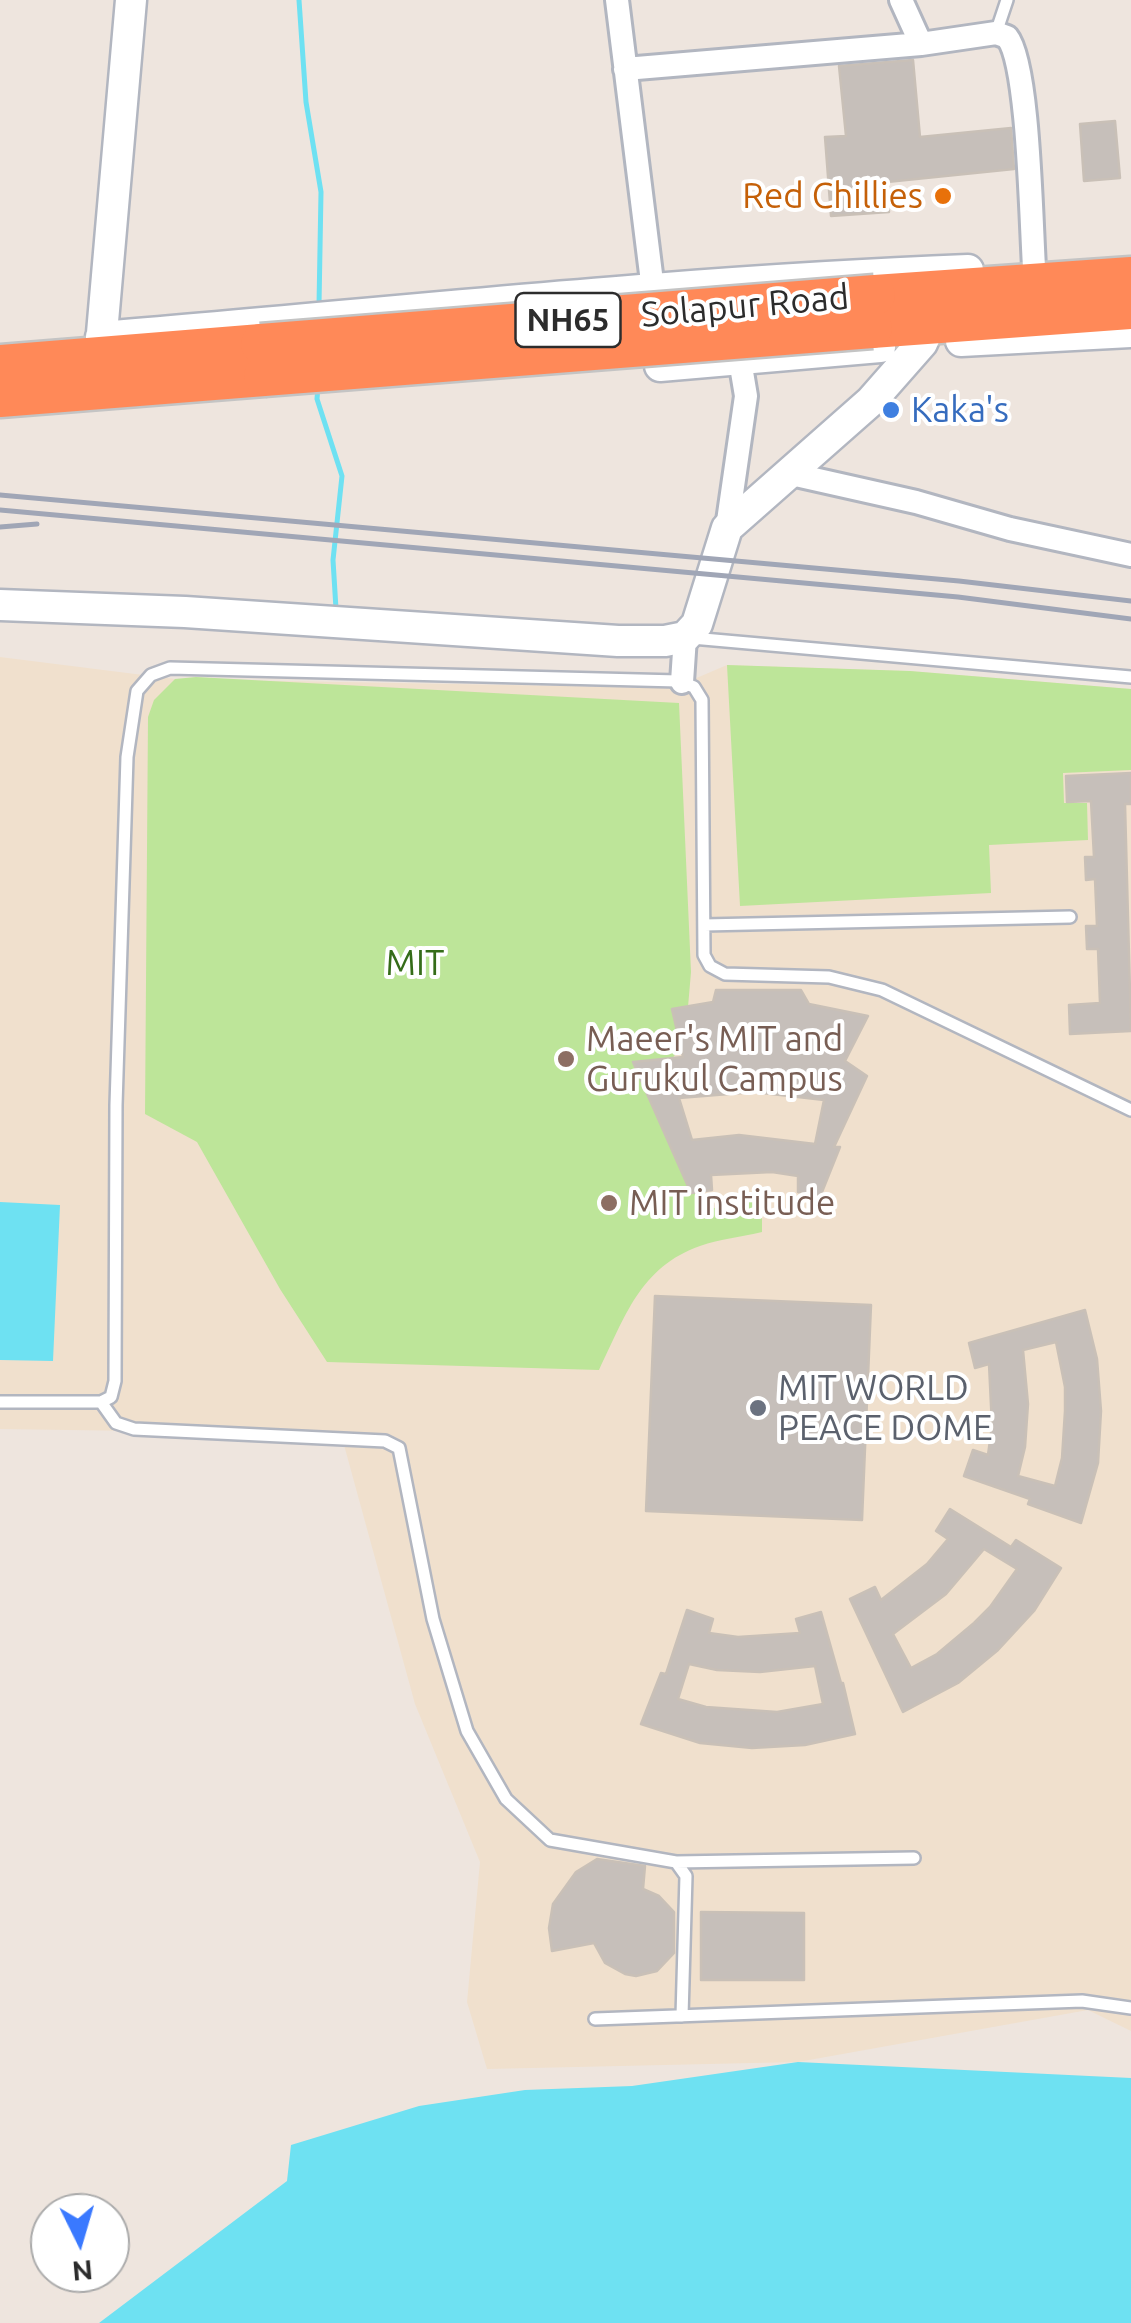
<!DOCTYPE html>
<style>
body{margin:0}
#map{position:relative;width:1131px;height:2323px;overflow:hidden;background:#eee5de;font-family:Ubuntu,sans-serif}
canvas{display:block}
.north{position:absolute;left:30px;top:2193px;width:100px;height:100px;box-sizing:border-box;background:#fff;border:2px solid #ababab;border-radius:50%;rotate:175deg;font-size:28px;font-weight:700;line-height:40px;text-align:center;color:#2c2c2c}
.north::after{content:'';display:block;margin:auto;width:35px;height:45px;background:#3a79ff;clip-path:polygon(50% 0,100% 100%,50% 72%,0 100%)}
</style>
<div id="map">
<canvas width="1131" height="2323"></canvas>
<div class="north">N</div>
</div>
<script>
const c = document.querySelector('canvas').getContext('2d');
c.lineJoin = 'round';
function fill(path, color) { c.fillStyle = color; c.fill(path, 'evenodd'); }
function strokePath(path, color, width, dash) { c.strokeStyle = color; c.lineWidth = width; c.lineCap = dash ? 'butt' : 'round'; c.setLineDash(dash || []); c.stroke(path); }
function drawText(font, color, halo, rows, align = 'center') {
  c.font = font + ' Ubuntu,sans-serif'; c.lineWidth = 8; c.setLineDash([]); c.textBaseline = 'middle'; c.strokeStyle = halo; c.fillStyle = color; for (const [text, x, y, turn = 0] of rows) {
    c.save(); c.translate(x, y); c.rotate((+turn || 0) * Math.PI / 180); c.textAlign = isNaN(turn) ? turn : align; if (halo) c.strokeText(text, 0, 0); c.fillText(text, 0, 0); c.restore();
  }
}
fill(new Path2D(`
 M0,657L175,679L673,688L727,665L910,671L1131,689V2031L1088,2010L798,2062L487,2069L467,2002L480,1862L415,1704L341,1434L0,1429Z`), '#f0e0cd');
fill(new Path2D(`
 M727,665L910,671L1131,689V770L1063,773L1064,803H1087L1088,840L989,845L991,893L740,906Z
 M196,677L679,703L691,972L685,1042L657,1078L703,1187L704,1207L727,1209L755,1197L762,1211V1232C742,1237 720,1239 700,1246C640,1267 625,1317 599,1370L327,1362L280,1289L197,1142L145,1114L148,717L154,700L175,679Z`), '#bde599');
fill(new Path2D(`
 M0,1202L60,1205L53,1361L0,1360Z
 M798,2062L1131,2078V2323H99L287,2181L291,2145L419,2106L525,2090L632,2086Z`), '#6ee1f2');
strokePath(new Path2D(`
 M299,0L306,102L321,192L319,305
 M318,386L317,399L342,476L333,560L336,609`), '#6ee1f2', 5);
const building = new Path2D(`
 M913,60L920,137L1011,128L1014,169L887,182L889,212L831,216L825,137L846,136L839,66Z
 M1115,121L1120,178L1084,181L1080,124Z
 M1131,773V804H1125L1131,1031L1070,1034L1069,1005L1100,1003L1098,949H1087L1086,926H1097L1095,879L1086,880L1085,857H1094L1091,801L1067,802L1066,776Z
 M716,990H801L809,1004L868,1016L845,1061L867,1076L834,1147H840L820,1197L798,1192V1176L772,1172L711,1175L712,1190L691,1193L633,1062L683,1057L672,1009L713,1002ZM754,1092L824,1100L815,1144L739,1135L692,1140L679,1098Z
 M655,1296L871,1305L862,1520L646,1511Z
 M1085,1310L1097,1359L1101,1411L1098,1463L1081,1523L1028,1504L1030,1499L964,1476L973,1450L988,1455L992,1426L989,1364L975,1368L969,1343ZM1056,1342L1065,1387V1411L1062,1458L1055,1486L1018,1476L1025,1447L1028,1404L1023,1350Z
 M950,1509L1011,1547L1016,1540L1061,1568L1034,1611L998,1650L958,1683L903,1712L850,1599L875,1587L881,1600L927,1564L948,1539L936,1531ZM984,1549L1017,1569L990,1607L974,1623L937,1654L911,1668L893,1634L946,1594Z
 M687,1610L713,1619L709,1633L738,1637L800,1633L796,1619L821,1612L841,1683H843L855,1734L805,1745L752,1748L700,1743L641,1724L661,1673L666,1674ZM689,1664L717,1670L760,1672L815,1666L823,1704L777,1712L706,1707L678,1699Z
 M597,1859L645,1866L643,1889L659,1896L674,1912V1953L657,1971L636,1976L625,1974L605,1963L594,1943L552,1951L549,1928L553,1904L576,1872Z
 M701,1912L804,1913V1980H701Z`);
fill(building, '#c6bfba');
strokePath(building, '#c9c0b7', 2.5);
const lane = new Path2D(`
 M996,33L1007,0
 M692,638L1131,677
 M704,925L1070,917
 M0,1402H101L111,1397L115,1381L116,1105L127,757L137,691L151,675L170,668L678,681L694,687L702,700L704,955L710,966L725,974L829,977L882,990L1131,1110
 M101,1402L116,1423L134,1429L385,1441L399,1448L433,1619L467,1731L506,1799L550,1840L676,1862L686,1876L682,2016
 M676,1862L914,1858
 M595,2019L1082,2001L1131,2008`);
const street = new Path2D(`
 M617,0L653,290
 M901,0L921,44
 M625,69L921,44L996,33L1007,37C1030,65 1031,237 1035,283
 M787,473L916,502L1010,529L1131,555
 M727,528L746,396L740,360
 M682,682L685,637`);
const secondary = new Path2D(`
 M656,328L660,366L880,347
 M101,337C390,313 679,281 968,270
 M961,341L1131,332
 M100,356L131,0
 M0,605L185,612L618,641H665L685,637L697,624L727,528L871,401L922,343L931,323L932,307`);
const highway = new Path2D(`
 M875,295L1131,277
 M872,328L1131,309
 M0,365L261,344
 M0,397L264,376`);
strokePath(lane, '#b2b6c0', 16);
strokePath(street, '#b2b6c0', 28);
strokePath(secondary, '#b2b6c0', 35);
strokePath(highway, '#c4c4c4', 45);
strokePath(lane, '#fff', 11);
strokePath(street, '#fff', 22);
strokePath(secondary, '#fff', 30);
strokePath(highway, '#ff8958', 40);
strokePath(new Path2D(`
 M0,495L959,581L1131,601
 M0,510L958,597L1131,619
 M0,527L37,524`), '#a0a6b6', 5);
const highwayBridge = new Path2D(`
 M261,344L875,295
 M264,376L872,328`);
strokePath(highwayBridge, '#c4c4c4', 45, []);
strokePath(highwayBridge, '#ff8958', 40);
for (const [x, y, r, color] of [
 [943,196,10,"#e8710a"],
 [891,410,10,"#3f7fe0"],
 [566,1059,10,"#8d6e63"],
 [609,1203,10,"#8d6e63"],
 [758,1408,10,"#6b7280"]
]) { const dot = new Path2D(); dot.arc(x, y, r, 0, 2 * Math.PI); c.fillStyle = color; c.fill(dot); strokePath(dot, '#fff', 4); }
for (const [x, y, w] of [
 [568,320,105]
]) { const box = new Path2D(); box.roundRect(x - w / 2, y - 27, w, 54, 8); c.fillStyle = '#fff'; c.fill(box); strokePath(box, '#2c2c2c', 2.5); }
drawText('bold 32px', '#2c2c2c', null, [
 ["NH65",568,320]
]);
drawText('35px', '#c56008', '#fff', [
 ["Red Chillies",923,196]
], 'right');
drawText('35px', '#2c2c2c', '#fff', [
 ["Solapur Road",745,306,-5]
]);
drawText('35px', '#366cbe', '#fff', [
 ["Kaka's",911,410]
], 'left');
drawText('35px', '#356c19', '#fff', [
 ["MIT",415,963]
]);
drawText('35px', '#785e54', '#fff', [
 ["Maeer's MIT and",586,1039],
 ["Gurukul Campus",586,1079],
 ["MIT institude",629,1203]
], 'left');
drawText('35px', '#5b616d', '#fff', [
 ["MIT WORLD",778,1388],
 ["PEACE DOME",778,1428]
], 'left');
</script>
